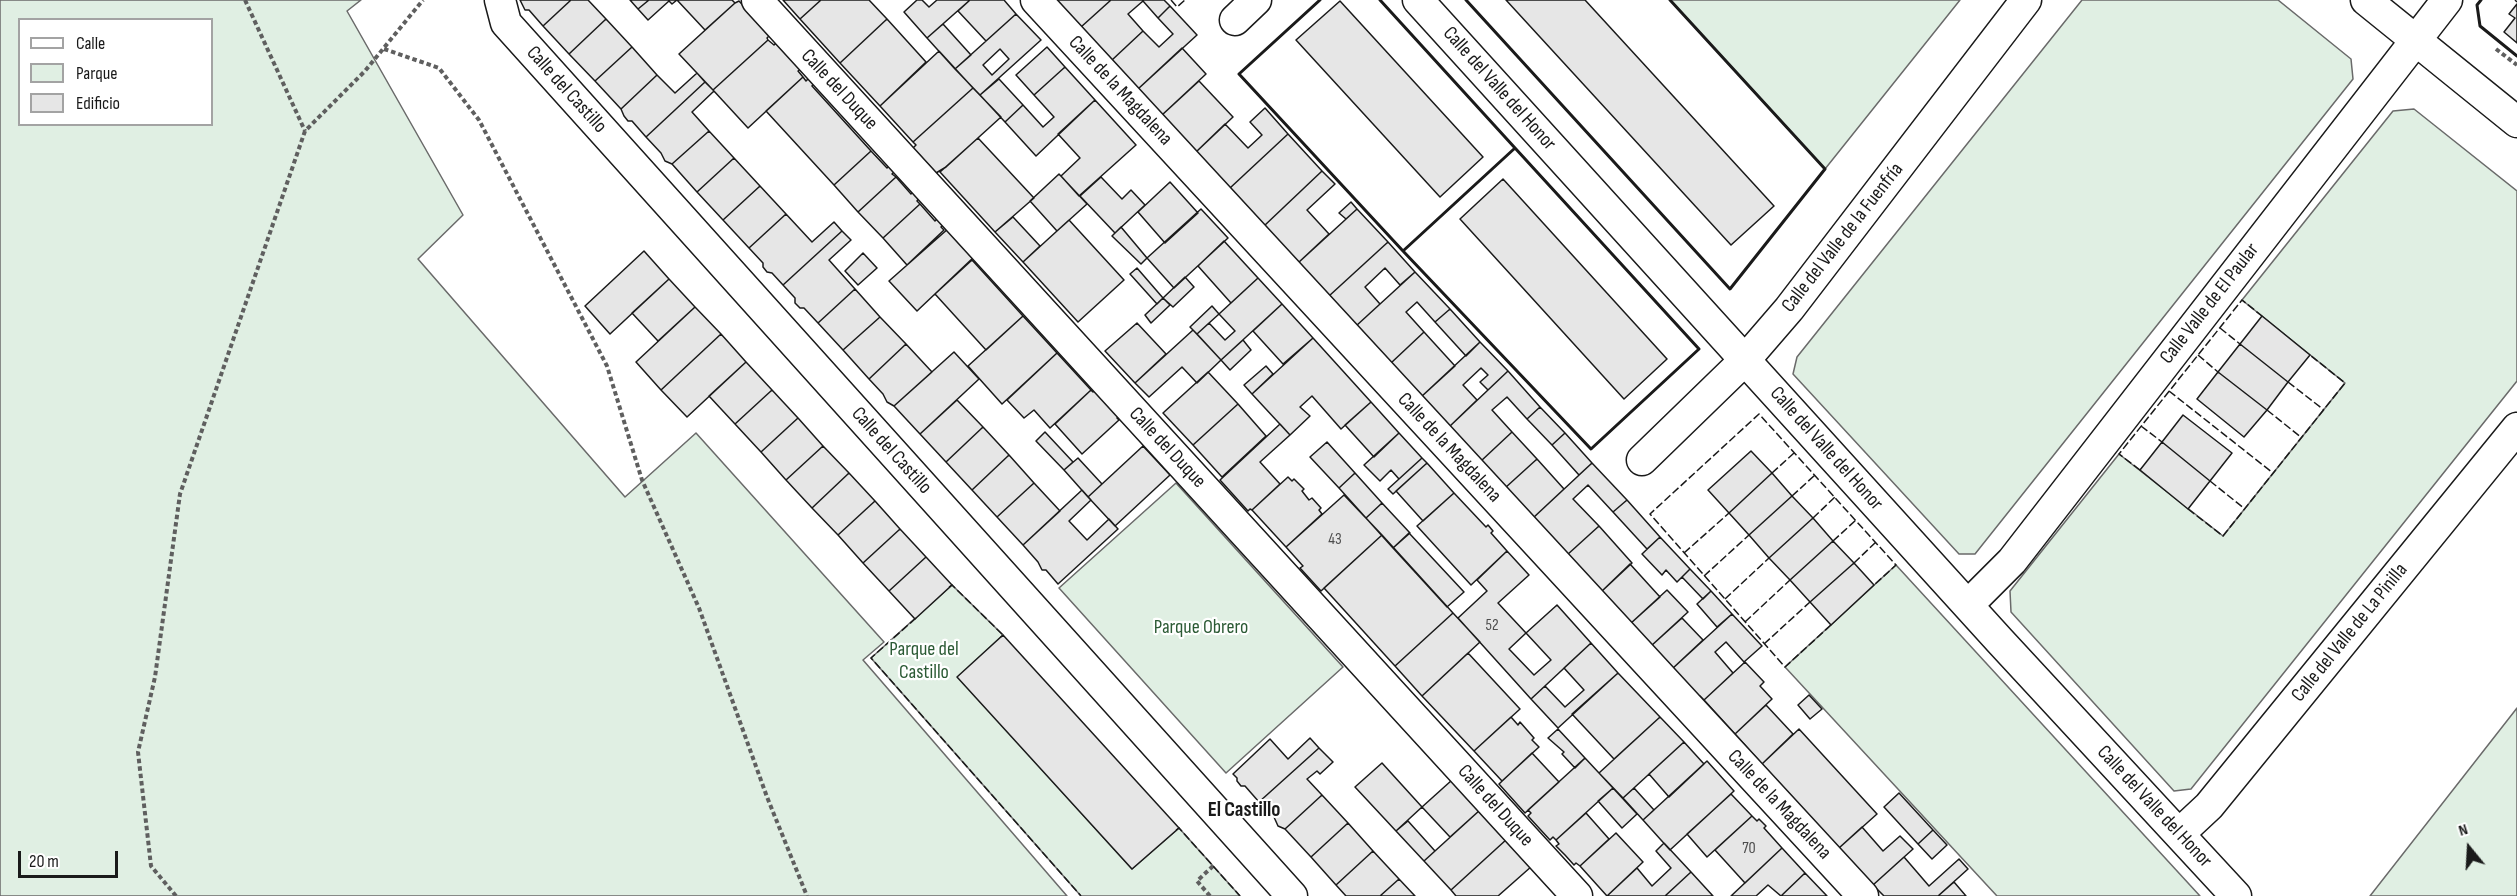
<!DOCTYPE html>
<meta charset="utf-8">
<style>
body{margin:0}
#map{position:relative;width:2517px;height:896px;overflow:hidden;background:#fff;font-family:"Sofia Sans Condensed",sans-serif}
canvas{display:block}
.legend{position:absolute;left:18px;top:18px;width:195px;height:108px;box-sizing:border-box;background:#fff;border:2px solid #a3a3a3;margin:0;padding:8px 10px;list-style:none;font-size:18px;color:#1a1a1a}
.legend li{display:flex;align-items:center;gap:12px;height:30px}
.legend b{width:30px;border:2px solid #a3a3a3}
.north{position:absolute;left:2439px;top:818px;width:60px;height:60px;-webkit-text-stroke:4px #fff;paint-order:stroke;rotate:342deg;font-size:16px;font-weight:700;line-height:24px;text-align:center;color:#1a1a1a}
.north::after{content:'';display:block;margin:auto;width:21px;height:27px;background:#1a1a1a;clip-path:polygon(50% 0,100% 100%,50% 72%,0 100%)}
.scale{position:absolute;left:18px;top:851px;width:100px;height:27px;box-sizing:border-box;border:3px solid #1a1a1a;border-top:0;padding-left:8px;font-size:18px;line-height:21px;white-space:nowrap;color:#1a1a1a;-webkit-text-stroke:4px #fff;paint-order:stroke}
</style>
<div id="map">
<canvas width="2517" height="896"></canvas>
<ul class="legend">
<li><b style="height:8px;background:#fff"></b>Calle</li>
<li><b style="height:16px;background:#e0efe3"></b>Parque</li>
<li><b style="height:16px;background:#e6e6e6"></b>Edificio</li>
</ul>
<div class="north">N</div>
<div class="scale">20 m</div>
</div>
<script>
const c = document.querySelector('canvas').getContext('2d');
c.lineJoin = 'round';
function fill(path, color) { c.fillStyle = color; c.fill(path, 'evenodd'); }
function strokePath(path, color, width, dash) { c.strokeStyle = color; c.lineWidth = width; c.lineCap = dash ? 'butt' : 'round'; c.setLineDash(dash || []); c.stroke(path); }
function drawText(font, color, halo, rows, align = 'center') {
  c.font = font + ' "Sofia Sans Condensed",sans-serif'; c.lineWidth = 4.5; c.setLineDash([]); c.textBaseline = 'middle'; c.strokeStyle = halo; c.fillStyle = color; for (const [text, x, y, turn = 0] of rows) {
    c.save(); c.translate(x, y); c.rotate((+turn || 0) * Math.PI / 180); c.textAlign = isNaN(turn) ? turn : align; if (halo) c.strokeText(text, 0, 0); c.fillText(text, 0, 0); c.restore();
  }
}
const green = new Path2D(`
 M0,0H361L347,11L463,215L418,259L625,497L696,433L884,642L863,660L1067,896H0ZM20,20H212V124H20Z
 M1670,0H1960L1825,169Z
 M2082,0H2278L2351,59L2353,79L1975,554H1959L1793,374L1797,357Z
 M2414,109L2517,191V381L2191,789L2174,791L2011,612L2010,591L2119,454L2223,536L2345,383L2242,300L2393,111Z
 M1176,483L1343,667L1226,773L1059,588Z
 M1896,565L2200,896H1997L1785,667Z
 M952,585L1003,635L958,677L1132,869L1179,828L1240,896H1081L871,658Z
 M2517,708V896H2370Z`);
fill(green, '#e0efe3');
strokePath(green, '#6a6a6a', 1.5);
const building = new Path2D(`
 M520,0H571L543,26L529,10H525Z
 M571,0H588L606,19L569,54L543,26Z
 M630,0H649L638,9Z
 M649,0H677L672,4L669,1L648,20L638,9Z
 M677,0H732L735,3L705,30Z
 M783,0H821L800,19Z
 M821,0H869L887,19L840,63L800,19Z
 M917,0H922L929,7L937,0H970L927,38L904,12Z
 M970,0H1004L1016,14L986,41L958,11Z
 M1056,0H1111L1081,27Z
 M1111,0H1164L1170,6L1158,18L1143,1L1128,14L1143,31L1112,60L1081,27Z
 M1506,0H1585L1774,206L1731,245Z
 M739,1L770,35L767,38L768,40L713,90L679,54L735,3Z
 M1340,1L1483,157L1440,197L1296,40Z
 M2517,4V43L2504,32L2515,18L2509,14Z
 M1170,6L1197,35L1138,89L1112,60L1143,31L1159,47L1173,34L1158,18Z
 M1016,14L1041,40L980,95L955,69ZM1000,49L1009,59L992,75L983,65Z
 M606,19L632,47L595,81L569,54Z
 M887,19L926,62L880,106L840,63Z
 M943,24L971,55L955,69L927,38Z
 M768,40L774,45L776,43L801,69L798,71L803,77L748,128L713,90Z
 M632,47L657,75L621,109L595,81Z
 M1047,47L1065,67L1034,95L1016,75Z
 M1182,48L1206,74L1162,115L1138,89Z
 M939,51L973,88L913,142L880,106Z
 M1065,67L1095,100L1036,156L1005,122L1023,105L1043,127L1054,117L1034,95Z
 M697,73L705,82L646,137L632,121H628L624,116L621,109L657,75L675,93Z
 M803,77L806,81L809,78L814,83L812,86L871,151L834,185L766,111Z
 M999,79L1023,105L1005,122L980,95Z
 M1199,81L1233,117L1196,152L1162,115Z
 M705,82L714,91L692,112L709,131L672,164L665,161L661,153L646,137Z
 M973,88L1001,117L946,167L936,173L913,148L916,145L913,142Z
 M1095,100L1136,145L1079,196L1061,176L1080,158L1058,134Z
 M1265,108L1288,134L1230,188L1196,152L1225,124L1248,148L1262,135L1250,122Z
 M709,131L734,158L697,192L672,164Z
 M1288,134L1322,171L1264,226L1230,188Z
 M978,138L1034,198L995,232L940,172Z
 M871,151L887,168L890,165L895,171L892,174L896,177L858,212L834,185Z
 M734,158L760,186L723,220L697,192Z
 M1322,171L1335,184L1307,210L1329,234L1298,263L1264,226Z
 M1059,174L1087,204L1057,231L1030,201Z
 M896,177L911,194L914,192L919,198L917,201L920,204L883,238L858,212Z
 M1101,177L1122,199L1131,190L1145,205L1115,233L1080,196Z
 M1503,179L1667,359L1624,399L1460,219Z
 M1170,182L1198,213L1165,243L1138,212Z
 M760,186L786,214L749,248L723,220Z
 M1351,202L1357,209L1346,219L1339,213Z
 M920,204L935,221L938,218L944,224L941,227L944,230L907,265L883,238Z
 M1201,209L1228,238L1174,288L1147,258Z
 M1357,209L1388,242L1329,296L1298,263Z
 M786,214L812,242L834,222L842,231L783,285L772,273L767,272L763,267V263L749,248Z
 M1013,217L1040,246L1023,262L995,232Z
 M1069,220L1124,280L1078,322L1023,262Z
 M1121,227L1147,258L1141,264L1112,236Z
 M949,228L975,256L917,311L889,281Z
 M842,231L851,240L829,260L855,289L818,323L804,308H800L795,303V298L783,285Z
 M1224,241L1258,278L1231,303L1198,266Z
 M1388,242L1415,272L1400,285L1385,268L1365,287L1380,304L1356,326L1329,296Z
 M644,251L669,279L610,334L585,306Z
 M863,253L877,268L858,285L845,271Z
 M972,260L1023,316L986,350L935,294Z
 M1137,268L1163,298L1157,304L1130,274Z
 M1415,272L1450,309L1435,322L1417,302L1406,312L1424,332L1391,363L1356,326Z
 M1185,277L1194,287L1173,307L1163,298Z
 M1258,278L1282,304L1221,360L1197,334L1209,323L1225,340L1235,331L1219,314Z
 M669,279L695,307L658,341L632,313Z
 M855,289L880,317L843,350L818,323Z
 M1163,298L1170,305L1151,323L1145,315Z
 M1282,304L1313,338L1283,364L1253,331Z
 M1212,306L1219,314L1197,334L1190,327Z
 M695,307L721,334L661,390L636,362Z
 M1450,309L1480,342L1466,356L1435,322Z
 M1023,316L1057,353L1002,404L968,366Z
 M2262,316L2310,355L2288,382L2240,344Z
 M880,317L906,344L869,379L843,350Z
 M1137,323L1166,354L1135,383L1105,351Z
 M1193,330L1221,360L1197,383L1182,367L1149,397L1135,383Z
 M1424,332L1455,366L1421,397L1391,363Z
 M721,334L746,362L687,417L661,390Z
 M1313,338L1371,402L1341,429L1312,396L1300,407L1310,416L1290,435L1252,394Z
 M1243,340L1251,350L1230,370L1221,360Z
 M1480,342L1508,371L1488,390L1480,382L1488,375L1481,368L1463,385L1477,400L1449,427L1421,397Z
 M906,344L932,372L894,406L887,402L883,394L869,379Z
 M2240,344L2288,382L2267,410L2218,372Z
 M954,352L979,379L920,434L894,406Z
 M1057,353L1091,390L1050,428L1034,410L1024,418L1007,400Z
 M746,362L772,390L735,424L709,396Z
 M1266,366L1273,374L1252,394L1244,385Z
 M1508,371L1540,407L1527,419L1507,397L1492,410L1512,432L1481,461L1449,427Z
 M1208,372L1238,404L1193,445L1163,413Z
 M2218,372L2267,410L2244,437L2197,399Z
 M1096,389L1120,415L1117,418L1119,420L1082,454L1055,424L1091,390L1093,392Z
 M772,390L798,418L761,452L735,424Z
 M957,400L983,427L946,462L920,434Z
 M1371,402L1399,433L1374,457L1345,425Z
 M1238,404L1266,436L1222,477L1193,445Z
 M1540,407L1565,433L1552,445L1527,419Z
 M2183,415L2232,453L2210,481L2162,442Z
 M798,418L823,446L786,480L761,452Z
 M1280,424L1290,435L1260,462L1280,484L1252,510L1250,509L1248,511L1220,480Z
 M983,427L1009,455L972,490L946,462Z
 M1045,432L1073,462L1064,470L1036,441Z
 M1512,432L1537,459L1505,488L1481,461Z
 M1399,433L1422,458L1399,479L1391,470L1380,481L1364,465Z
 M1565,433L1592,463L1579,475L1552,445Z
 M1327,442L1355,473L1339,488L1310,457Z
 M2162,442L2210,481L2188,509L2140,470Z
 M823,446L849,473L812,508L786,480Z
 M1143,446L1170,475L1115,526L1088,497Z
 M1751,451L1772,473L1729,513L1708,490Z
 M1009,455L1034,483L997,517L972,490Z
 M1078,458L1102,484L1088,497L1064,470Z
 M1422,458L1427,463L1393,494L1388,489Z
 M1537,459L1564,489L1533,518L1505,488Z
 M1427,463L1454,493L1423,521L1396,491Z
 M1592,463L1627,500L1613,512L1588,485L1573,499L1599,526L1567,555L1533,518Z
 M849,473L875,501L838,535L812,508Z
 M1355,473L1382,503L1366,518L1339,488Z
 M1772,473L1792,496L1749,535L1729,513Z
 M1288,477L1292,481L1294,479L1304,489L1302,491L1309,500L1312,498L1321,508L1319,510L1322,514L1286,547L1252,510Z
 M1034,483L1060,511L1023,545L997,517Z
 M1082,490L1091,500L1069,521L1087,540L1109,519L1118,529L1058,584L1046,570H1042L1038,562L1023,545Z
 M1454,493L1486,527L1488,525L1493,531L1491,533L1507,551L1471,585L1417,526Z
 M1344,495L1382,535L1321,591L1300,568L1303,566L1286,547Z
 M1792,496L1813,518L1769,558L1749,535Z
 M1627,500L1660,537L1647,549L1613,512Z
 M875,501L900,529L863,563L838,535Z
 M1382,503L1410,533L1393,548L1366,518Z
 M1813,518L1833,541L1790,580L1769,558Z
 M1599,526L1632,563L1601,592L1567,555Z
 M900,529L926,557L889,591L863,563Z
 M1409,533L1464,592L1447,607L1393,548Z
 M1382,535L1453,613L1395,666L1324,588Z
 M1660,537L1690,569L1677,582L1666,570L1662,575L1642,554Z
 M1833,541L1854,563L1810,602L1790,580Z
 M1507,551L1529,575L1498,603L1526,633L1557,605L1591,643L1531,699L1458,618L1487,591L1477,580ZM1526,633L1551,660L1534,675L1509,649Z
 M926,557L952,585L915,619L889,591Z
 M1854,563L1874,585L1831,625L1810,602Z
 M1630,564L1660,597L1630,624L1601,592Z
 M1690,569L1711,591L1703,599L1682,577Z
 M1667,590L1688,612L1651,646L1630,624Z
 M1711,591L1732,614L1717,627L1697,604Z
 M1453,613L1480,642L1422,696L1395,666Z
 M1732,614L1762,646L1744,662L1726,642L1715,652L1733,673L1704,700L1700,696L1697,699L1672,669Z
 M1682,618L1703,640L1672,669L1651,646Z
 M1003,635L1179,828L1132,869L957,677Z
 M1591,643L1618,673L1558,728L1531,699L1545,686L1565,707L1584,690L1564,668Z
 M1468,653L1520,709L1474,751L1422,696Z
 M1745,662L1764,682L1760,686L1772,699L1735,734L1704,700Z
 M1618,673L1660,717L1614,759L1572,714Z
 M1809,695L1822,709L1810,719L1798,705Z
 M1766,705L1793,734L1762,764L1735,734Z
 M1511,717L1518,725L1520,722L1534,738L1532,740L1539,747L1502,781L1474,751Z
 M1660,717L1684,742L1623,798L1599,773Z
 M1558,729L1585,758L1575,768L1562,754L1564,752L1548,738Z
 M1799,729L1877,814L1839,848L1762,764Z
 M1310,738L1319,748L1259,802L1245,786H1241L1237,781V778L1233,774L1270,739L1288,759Z
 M1684,742L1704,764L1669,797L1649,774Z
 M1319,748L1333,762L1320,774L1317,771L1307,779L1322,795L1285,829L1278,826L1274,817L1259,802Z
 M1532,753L1559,782L1525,813L1499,784Z
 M1585,758L1613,788L1556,840L1553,837L1550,840L1528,816L1531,813L1528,810Z
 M1707,761L1734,791L1670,850L1643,820Z
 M1382,763L1422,807L1396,831L1355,787Z
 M1452,780L1480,810L1450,837L1422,807Z
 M1613,788L1637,814L1622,828L1598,801Z
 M1634,788L1654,810L1643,820L1623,798Z
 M1899,793L1933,830L1918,844L1884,807Z
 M1731,794L1752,816L1707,857L1687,834Z
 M1322,795L1348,823L1311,857L1285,829Z
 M1480,810L1507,839L1451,890L1424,861Z
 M1586,813L1609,839L1580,866L1576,863L1574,865L1565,855L1556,846L1559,844L1556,840Z
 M1752,816L1757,821L1759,819L1766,826L1764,828L1782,848L1745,883L1715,850Z
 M1408,821L1435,851L1424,861L1396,831Z
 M1348,823L1373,851L1336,885L1311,857Z
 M1862,827L1883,851L1900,836L1913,849L1873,885L1839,848Z
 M1933,830L1947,845L1932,859L1918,844Z
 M1616,833L1643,862L1607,896L1580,866Z
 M1507,839L1532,866L1498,896H1456L1451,890Z
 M1664,843L1691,872L1665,896H1607L1637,868L1652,886L1671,868L1656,851Z
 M1782,848L1805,873L1781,896L1768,885L1756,896H1731Z
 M1373,851L1399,879L1380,896H1346L1336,885Z
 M1904,857L1929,886L1959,859L1968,869L1938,896H1884L1873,885Z
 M1691,872L1713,896H1665Z
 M1805,873L1827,896H1781Z
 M1399,879L1415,896H1380Z
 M1954,882L1966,896H1938Z`);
fill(building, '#e6e6e6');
strokePath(building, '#1a1a1a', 1.5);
const minor = new Path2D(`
 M500,0L506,23L1292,896
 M757,0L1577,896
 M1036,0L1863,896
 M1418,0L2000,641L2236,896
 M2366,0L2517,122
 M1235,20L1256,0
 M1642,460L1745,360L1789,309L2026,0
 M1968,605L2012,561L2447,0
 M2179,834L2209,806L2517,428`);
strokePath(minor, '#1a1a1a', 33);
strokePath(new Path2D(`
 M245,0L305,131
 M384,49L439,68L479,120L607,366L642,480L699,608L767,797L807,896
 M2496,49L2517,65
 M176,896L151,866L138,752L155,677L180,494L305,131L365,71L423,0
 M1210,896L1197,881L1213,866`), '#5f5f5f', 4, [4.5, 3]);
strokePath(minor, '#fff', 30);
strokePath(new Path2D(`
 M1171,0L1177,7L1185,0
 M2515,0L2517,2
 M2220,328L2240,344
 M2198,355L2218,372
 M2288,382L2324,410
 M2169,391L2273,473
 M2267,410L2302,438
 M2141,426L2162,442
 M2140,470L2119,454L2242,300L2262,316
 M1772,473L1794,453
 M2210,481L2245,509
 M1792,496L1815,475
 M2188,509L2223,536L2345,383L2310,355
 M1813,518L1835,497
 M1833,541L1856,520
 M1684,553L1729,513
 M1854,563L1876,542
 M1704,576L1749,535
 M949,587L952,585L1003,635L1001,637
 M1725,599L1769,558
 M916,618L871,658L1081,896
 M1745,622L1790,580
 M1831,625L1785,667L1650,514L1759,414L1896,565L1874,585
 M1764,644L1810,602
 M1176,830L1179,828L1240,896`), '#1a1a1a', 1.5, [8, 3]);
strokePath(new Path2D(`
 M1320,0L1239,74L1403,251
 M1380,0L1515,148
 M1466,0L1730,289L1825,169L1670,0
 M2481,0L2477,5L2480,26L2517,56
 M1515,148L1699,349L1591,449L1403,251Z`), '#1a1a1a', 3);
drawText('16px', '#4d4d4d', null, [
 ["43",1335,540],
 ["52",1492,626],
 ["70",1749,849]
]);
drawText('20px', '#1a1a1a', '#fff', [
 ["Calle del Valle del Honor",1499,89,48],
 ["Calle del Castillo",566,90,48],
 ["Calle del Duque",839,90,47],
 ["Calle de la Magdalena",1120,91,47],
 ["Calle del Valle de la Fuenfría",1843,238,-52],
 ["Calle Valle de El Paular",2210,304,-52],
 ["Calle del Duque",1167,448,47],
 ["Calle de la Magdalena",1449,448,47],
 ["Calle del Valle del Honor",1826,449,48],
 ["Calle del Castillo",891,451,48],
 ["Calle del Valle de La Pinilla",2350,633,-51],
 ["Calle de la Magdalena",1779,805,47],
 ["Calle del Duque",1495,806,48],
 ["Calle del Valle del Honor",2154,807,47]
]);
drawText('20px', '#2b5a34', '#fff', [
 ["Parque Obrero",1201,628],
 ["Parque del",924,650],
 ["Castillo",924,673]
]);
drawText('bold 21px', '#1a1a1a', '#fff', [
 ["El Castillo",1244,811]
]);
</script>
